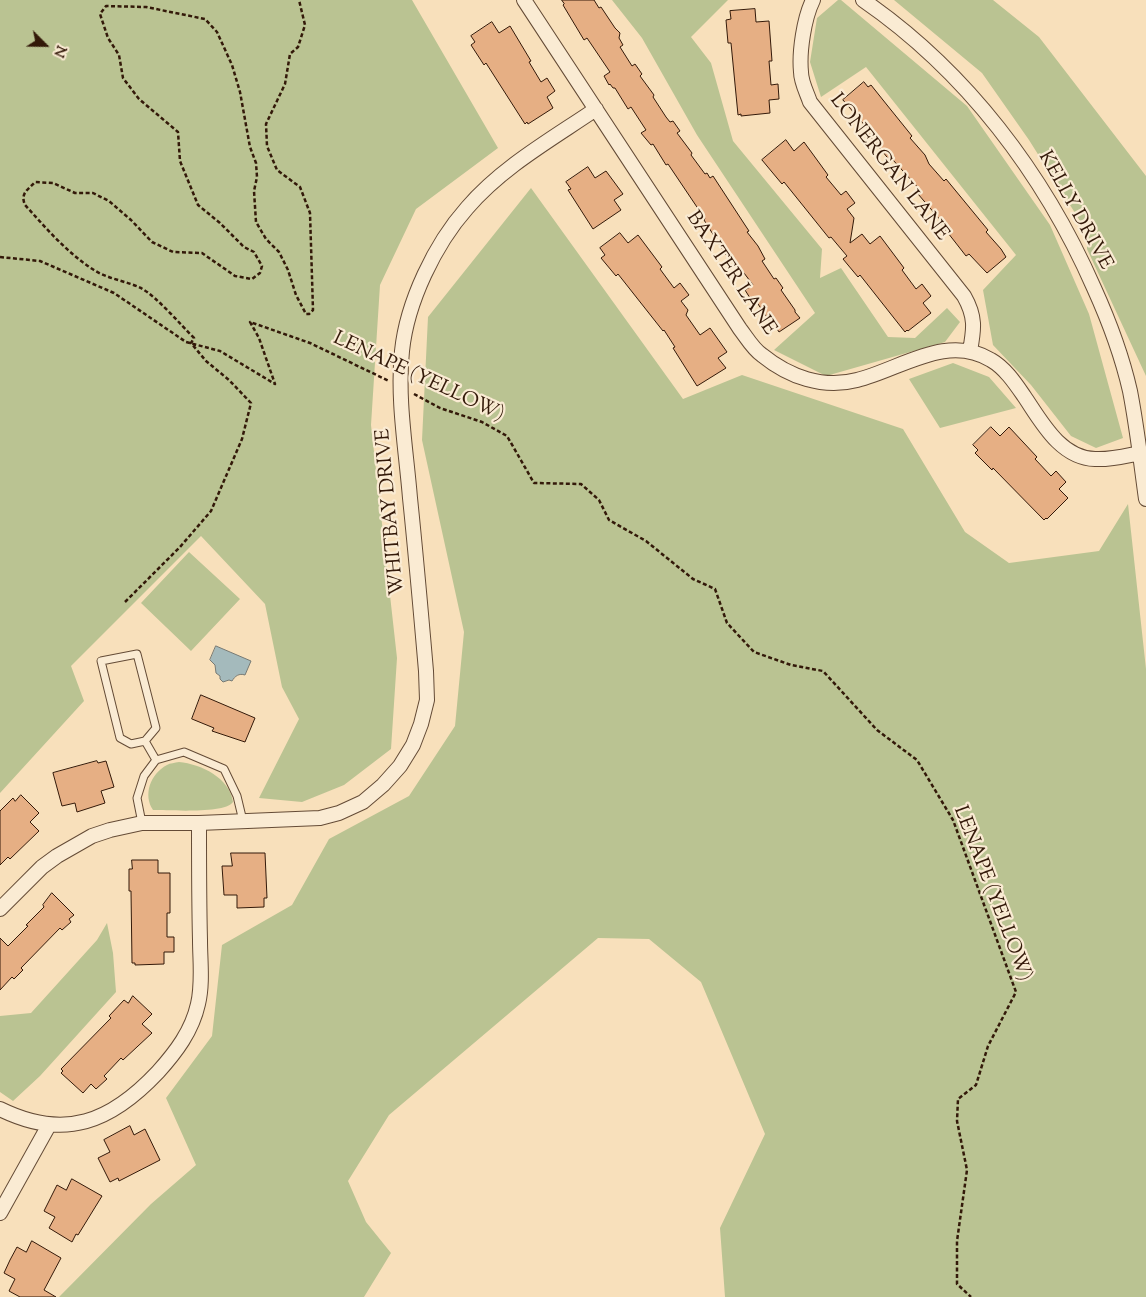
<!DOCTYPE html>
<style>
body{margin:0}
#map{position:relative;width:1146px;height:1297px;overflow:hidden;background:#f8e0bb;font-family:"Sorts Mill Goudy",serif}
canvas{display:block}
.north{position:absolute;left:20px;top:20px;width:50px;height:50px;-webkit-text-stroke:4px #faebd3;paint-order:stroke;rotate:113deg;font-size:14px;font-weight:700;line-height:20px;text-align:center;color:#331909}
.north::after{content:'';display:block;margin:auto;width:18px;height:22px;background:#331909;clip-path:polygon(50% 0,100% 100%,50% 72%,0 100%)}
</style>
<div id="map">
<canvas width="1146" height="1297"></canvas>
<div class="north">N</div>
</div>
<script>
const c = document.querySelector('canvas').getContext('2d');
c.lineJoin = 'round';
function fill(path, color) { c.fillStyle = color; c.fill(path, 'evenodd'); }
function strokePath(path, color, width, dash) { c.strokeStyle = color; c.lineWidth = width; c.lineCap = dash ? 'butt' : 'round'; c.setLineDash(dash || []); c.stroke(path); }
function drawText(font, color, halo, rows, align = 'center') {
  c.font = font + ' "Sorts Mill Goudy",serif'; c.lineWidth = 4.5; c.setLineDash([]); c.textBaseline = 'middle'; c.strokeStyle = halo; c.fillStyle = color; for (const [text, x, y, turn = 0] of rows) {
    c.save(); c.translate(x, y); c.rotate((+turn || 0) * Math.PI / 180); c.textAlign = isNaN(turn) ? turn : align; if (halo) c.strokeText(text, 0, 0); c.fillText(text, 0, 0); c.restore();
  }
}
fill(new Path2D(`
 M0,0H412L498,148L416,209L380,285L371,425L397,658L391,749L344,785L302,802L259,798L299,719L282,687L265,604L201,536L71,666L84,701L0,793Z
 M612,0H728L691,37L711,63L733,141L822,249L820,278L841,268L888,337L915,338L947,308L960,322L945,342L826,376L774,350L815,313L697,135L642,38Z
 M838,0H841L967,106L1050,225L1089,314L1123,438L1096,448L1071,436L1031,385L993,345L983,290L1016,255L866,67L821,97L810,62L817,18Z
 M894,0H993L1039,37L1146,176V376L1087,249V232L1029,140L982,73Z
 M531,188L683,399L742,375L903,429L965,532L1009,563L1099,551L1128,504L1146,669V1297H725L720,1228L765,1134L701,982L649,939L598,938L389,1115L348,1181L366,1222L391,1253L364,1297H59L151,1204L196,1165L166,1098L212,1036L222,945L292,905L329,839L409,796L455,726L464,632L422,440L428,317Z
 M953,363L989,377L1016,408L940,428L909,379Z
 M189,552L240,599L191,651L141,603Z
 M179,762C201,764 230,778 233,802C225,814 169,810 153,810C143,795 150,774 167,765C170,763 175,763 179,762Z
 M107,923L113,953L116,992L40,1076L13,1101L0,1092V1016L31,1013L97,940Z`), '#bac392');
const water = new Path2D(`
 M216,646L251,661L245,675C239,673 235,676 232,681L229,680L223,682L220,679V676L216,673L215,665L210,660Z`);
fill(water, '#a4babc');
strokePath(water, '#777a74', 1);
const building = new Path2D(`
 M562,0H594L599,8L601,7L615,28L620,33L619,38L623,45L620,47L632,66L635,64L642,74L640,76L654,95L653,97L666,117L670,122L673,121L680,131L677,133L692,153L691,155L705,174L707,173L710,178L713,176L745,225L749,231L747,232L758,246L765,259L762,261L774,279L776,278L783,288L781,290L795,310V312L800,318L779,332L772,321L770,322L756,301L754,302L752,297L750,298L745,290L753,285L729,253L726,255L704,220L705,219L668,164L666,165L653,144L651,145L641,133L646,130L631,107L628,109L615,88H613L610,84L609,85L604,76L610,72L587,38L584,40L563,5L564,4Z
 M755,9L756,22L769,21L772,61H769L771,85L778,84L779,99L769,100L770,113L741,116V114L738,115L731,43H728L726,20L731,19L730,11Z
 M492,22L499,33L510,26L531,61L529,62L541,82L547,78L555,91L547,97L553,108L528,124L527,122L525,124L486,63L484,65L471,45L475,42L471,36Z
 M864,82L868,87L871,85L887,105L912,136L910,138L925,155L929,164L944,181L946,179L988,230L986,232L1001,249L1006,257L987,273L969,254L966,256L941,224L942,222L918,194L921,191L893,160L891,162L865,130L867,128L843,100Z
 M786,140L794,151L804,142L828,175L826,177L841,195L846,191L855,203L847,209L854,218L850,243L862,234L870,244L880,236L904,268L902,270L916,289L922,284L931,296L923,303L931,313L908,331L907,330L905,332L860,275L858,277L843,259L847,256L831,237L829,238L784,182L782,184L762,160Z
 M588,167L595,178L606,171L623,194L614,200L621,210L593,229L568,190L571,189L566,182Z
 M620,233L628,243L638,235L662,267L660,269L674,288L680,283L689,295L681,301L688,310L686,315L700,335L710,328L727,352L718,358L726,368L697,386L673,348L675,347L664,330L663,331L618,274L616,276L601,258L605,255L600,248Z
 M991,427L1000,436L1009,427L1037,457L1035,459L1051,476L1056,471L1066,482L1059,489L1068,498L1047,519L1046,518L1044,520L993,468L992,470L975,453L978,450L973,445Z
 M201,695L255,718L245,742L212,731L214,728L192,719Z
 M97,761L98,763L106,761L114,787L101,791L105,803L77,812L75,803L62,806L53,773Z
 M21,795L39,813L30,822L39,831L10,859L8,857L0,865V811L13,798L15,801Z
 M231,853H265L267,898H264V907L237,908V895H224L222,866H232Z
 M132,860H158V873H170V913H167V937H174V952H164V964L135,965V963H132L131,891H129V869H132Z
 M52,893L74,915L69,919L71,922L62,930L60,928L21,968L23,970L14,979L12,977L0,990V938L8,946L28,926L26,925L44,907L43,905Z
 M133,996L152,1014L142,1024L152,1033L123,1060L121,1058L104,1076L107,1079L96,1089L91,1084L83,1093L61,1073L63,1071L61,1069L111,1018L109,1016L124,1000L128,1003Z
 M130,1126L134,1135L145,1129L160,1160L119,1181L118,1178L110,1182L98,1158L110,1152L104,1140Z
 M72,1179L102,1196L78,1235L76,1234L72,1242L49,1228L55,1217L44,1211L57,1185L66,1190Z
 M32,1241L61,1258L44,1290L56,1297H20L9,1291L15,1279L4,1273L10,1260L17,1247L26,1252Z`);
fill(building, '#e6af84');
strokePath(building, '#331909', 1);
const lane = new Path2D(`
 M145,741L131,744L120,738L101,661L137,654L156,728L145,741L156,760
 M142,823L137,798L144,776L156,760L184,752L224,769L237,796L243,821`);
const street = new Path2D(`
 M524,0L740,329C747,338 753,349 762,355C789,377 823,389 857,380C901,369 947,333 991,360C1005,368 1015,383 1024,396C1041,421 1060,458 1095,459C1110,460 1125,456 1140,453
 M813,0C804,18 799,52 801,72C801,82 807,93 810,102L964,296C976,317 974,329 970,351
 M863,0C966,71 1044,174 1094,288C1109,321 1122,356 1130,391C1137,427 1141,463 1146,499
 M0,909L42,867L57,856L92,836L110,830L142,823H199L320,818L339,813L363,802L383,785L400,766L413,745L421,724L427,700L426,671C421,613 416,556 410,498C406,449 397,399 402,351C407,302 435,244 467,208C502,167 552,139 596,109
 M0,1109C65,1141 111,1122 158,1072C176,1052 192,1031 198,1004C203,983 200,961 200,940C199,901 199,862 199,823
 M0,1213L49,1125`);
strokePath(lane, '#644b36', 9);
strokePath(street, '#644b36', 16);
strokePath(new Path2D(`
 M0,257L40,261L114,293L186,342L220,351L275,384L259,338L250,322L310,343L389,381
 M414,394L440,408L482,422L507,436L534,483L581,484L599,500L609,520L646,541L693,579L715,589L727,623L754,652L791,665L823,671L877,730L917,760L953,820L1016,992L988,1046L976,1085L958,1099L957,1121L967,1170L957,1241V1284L971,1297
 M125,602L180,547L211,511L242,439L251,403L229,380L206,361L191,343L194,338C180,324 157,297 141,288C126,281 108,279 94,270C67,253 46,228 25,205C20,193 28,190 35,182L53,183L75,193H93L109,201L131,220L152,242L173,252L202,253L235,276L252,279L260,273L262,266L254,252L244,247L220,223L198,205L180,161L178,132L139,99L123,78L119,55L108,38L100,14L106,6L146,7L205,19L217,32L232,65L240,92L250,147L256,163L257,177L254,191L256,222L266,239L279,252L288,270L296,295L306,314H309L313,310L310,213L300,187L277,170L267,146L266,124L285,84L290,54L298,47L305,25L299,0`), '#331909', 2.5, [4, 2.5]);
strokePath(lane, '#faebd3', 7);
strokePath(street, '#faebd3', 14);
drawText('20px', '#331909', '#faebd3', [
 ["LONERGAN LANE",888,168,52],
 ["KELLY DRIVE",1074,211,61],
 ["BAXTER LANE",730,274,56],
 ["LENAPE (YELLOW)",418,378,25],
 ["WHITBAY DRIVE",392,512,-95],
 ["LENAPE (YELLOW)",991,894,69]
]);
</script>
